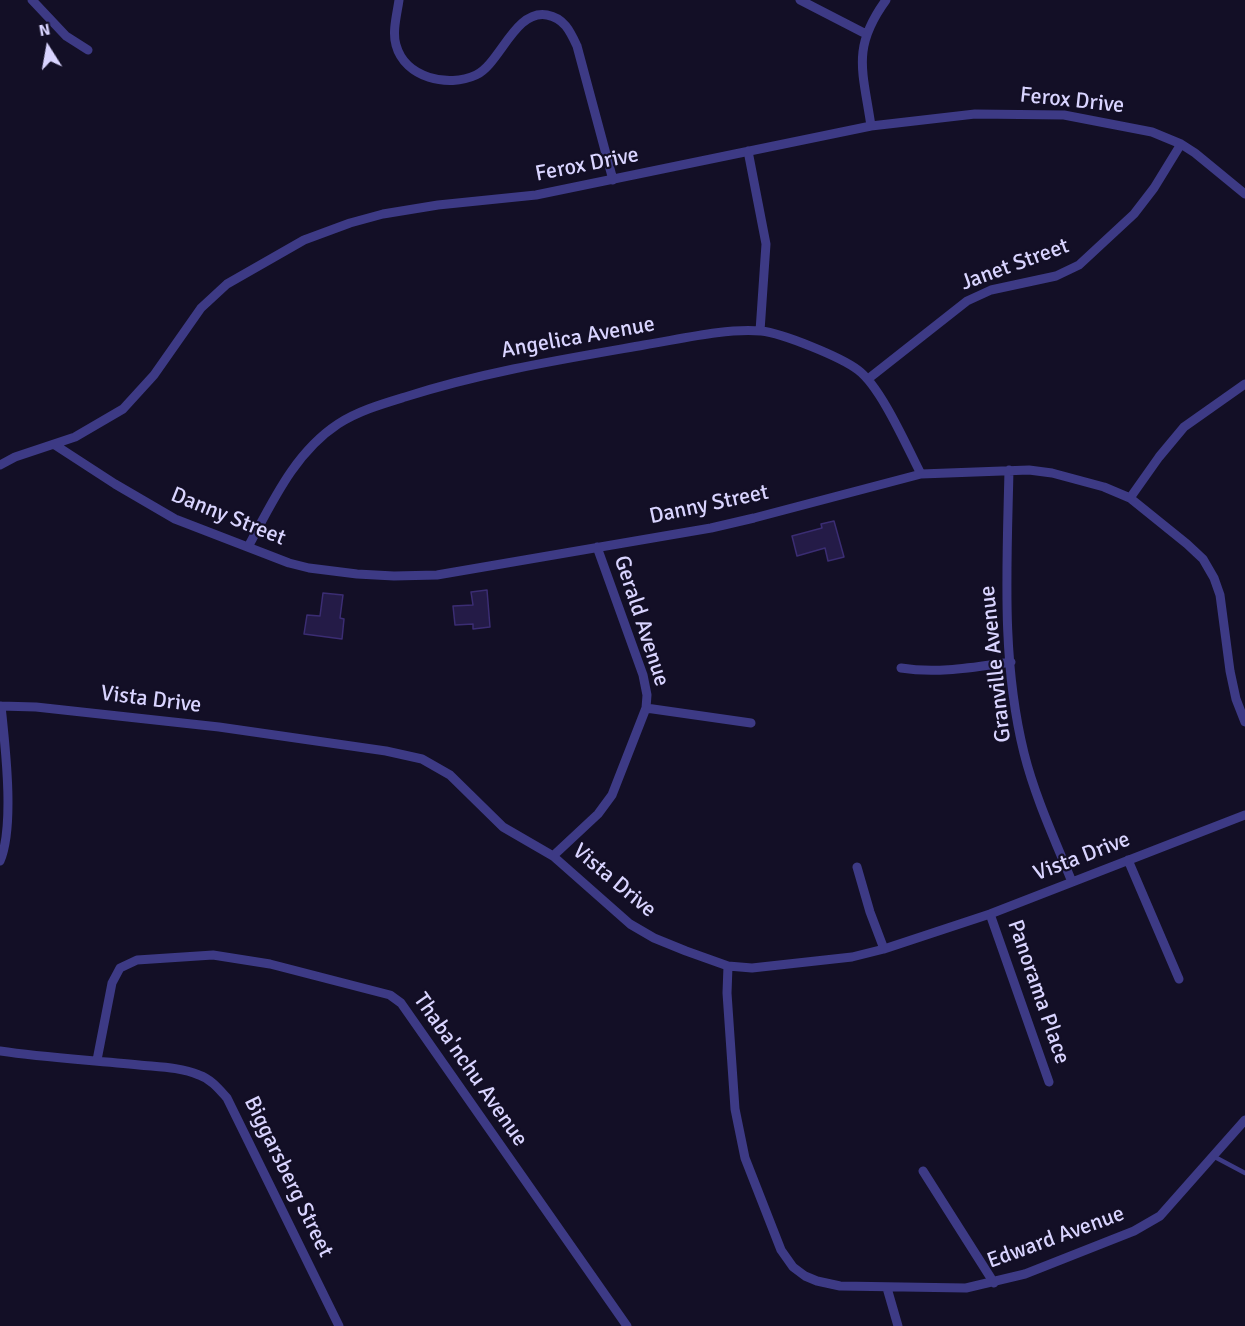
<!DOCTYPE html>
<style>
body{margin:0}
#map{position:relative;width:1245px;height:1326px;overflow:hidden;background:#130f26;font-family:Signika,sans-serif}
canvas{display:block}
.north{position:absolute;left:18px;top:18px;width:60px;height:60px;-webkit-text-stroke:4px #130f26;paint-order:stroke;rotate:349deg;font-size:16px;font-weight:700;line-height:24px;text-align:center;color:#d9d4ff}
.north::after{content:'';display:block;margin:auto;width:21px;height:27px;background:#d9d4ff;clip-path:polygon(50% 0,100% 100%,50% 72%,0 100%)}
</style>
<div id="map">
<canvas width="1245" height="1326"></canvas>
<div class="north">N</div>
</div>
<script>
const c = document.querySelector('canvas').getContext('2d');
c.lineJoin = 'round';
function fill(path, color) { c.fillStyle = color; c.fill(path, 'evenodd'); }
function strokePath(path, color, width, dash) { c.strokeStyle = color; c.lineWidth = width; c.lineCap = dash ? 'butt' : 'round'; c.setLineDash(dash || []); c.stroke(path); }
function drawText(font, color, halo, rows, align = 'center') {
  c.font = font + ' Signika,sans-serif'; c.lineWidth = 4.5; c.setLineDash([]); c.textBaseline = 'middle'; c.strokeStyle = halo; c.fillStyle = color; for (const [text, x, y, turn = 0] of rows) {
    c.save(); c.translate(x, y); c.rotate((+turn || 0) * Math.PI / 180); c.textAlign = isNaN(turn) ? turn : align; if (halo) c.strokeText(text, 0, 0); c.fillText(text, 0, 0); c.restore();
  }
}
const building = new Path2D(`
 M834,521L844,557L828,561L825,548L797,556L792,536L822,528L821,524Z
 M487,590L490,627L473,629V624L455,625L453,606L473,605L471,592Z
 M323,593L343,595L340,618L344,619L342,639L304,634L307,615L320,616Z`);
fill(building, '#241b47');
strokePath(building, '#3b2d73', 1.5);
strokePath(new Path2D(`
 M1213,1156L1245,1173`), '#3d3a85', 4.5);
strokePath(new Path2D(`
 M32,0L66,36L88,50
 M399,0C397,14 392,32 396,45C405,78 448,88 476,75C500,64 515,9 547,15C564,18 570,31 577,46L613,180
 M800,0L866,34
 M871,126C863,71 851,48 886,0
 M748,151L766,244L760,331
 M868,379L967,301L991,290L1056,276L1079,265L1134,214L1154,188L1181,144
 M55,445L115,484L175,519L289,563L309,568L357,574L394,576L437,575L711,528L754,518L921,474L1029,470L1052,473L1104,487L1130,498L1187,544L1203,559L1214,578L1220,595L1230,671L1236,699L1245,722
 M0,465L15,457L75,437L123,409L154,375L201,308L227,284L304,240L350,223L383,214L438,205L536,195L871,126L975,114L1064,115L1152,132L1181,144L1195,153L1245,194
 M1009,470C1007,564 1001,661 1024,753C1035,797 1055,840 1072,882
 M1130,498L1159,457L1184,427L1245,384
 M248,547C272,503 294,453 338,424C358,411 382,404 405,397C483,372 564,359 644,345C681,339 725,328 761,331C782,333 841,357 858,370C881,387 907,447 921,474
 M901,668C938,674 974,667 1011,662
 M0,706L36,707L219,727L386,751L422,759L450,775L503,827L553,856L630,924L654,938L686,951L728,966L752,968L852,957L884,949L990,914L1245,815
 M646,708L751,723
 M553,856L598,814L612,795L646,708L647,695L643,675L597,547
 M1128,860L1179,979
 M0,861C15,826 5,745 1,706
 M857,867L870,912L884,949
 M990,914L1049,1082
 M728,966L727,993L735,1109L745,1158L781,1250L793,1267L805,1276L817,1281L840,1286L966,1288L1025,1274L1134,1231L1160,1216L1245,1120
 M0,1051C46,1058 93,1060 139,1065C159,1067 180,1067 199,1075C211,1079 219,1089 227,1098L339,1326
 M97,1060L112,983L120,968L137,960L213,955L270,964L390,995L401,1003L627,1326
 M923,1171L994,1283
 M887,1288L898,1326`), '#3d3a85', 9);
drawText('22px', '#d9d4ff', '#130f26', [
 ["Ferox Drive",1072,101,6],
 ["Ferox Drive",587,165,-11],
 ["Janet Street",1015,265,-20],
 ["Angelica Avenue",578,338,-10],
 ["Danny Street",709,505,-12],
 ["Danny Street",228,517,22],
 ["Gerald Avenue",641,621,72],
 ["Granville Avenue",996,664,-96],
 ["Vista Drive",151,700,7],
 ["Vista Drive",1082,857,-21],
 ["Vista Drive",614,881,40],
 ["Panorama Place",1038,992,71],
 ["Thaba'nchu Avenue",470,1070,55],
 ["Biggarsberg Street",288,1177,64],
 ["Edward Avenue",1056,1238,-20]
]);
</script>
